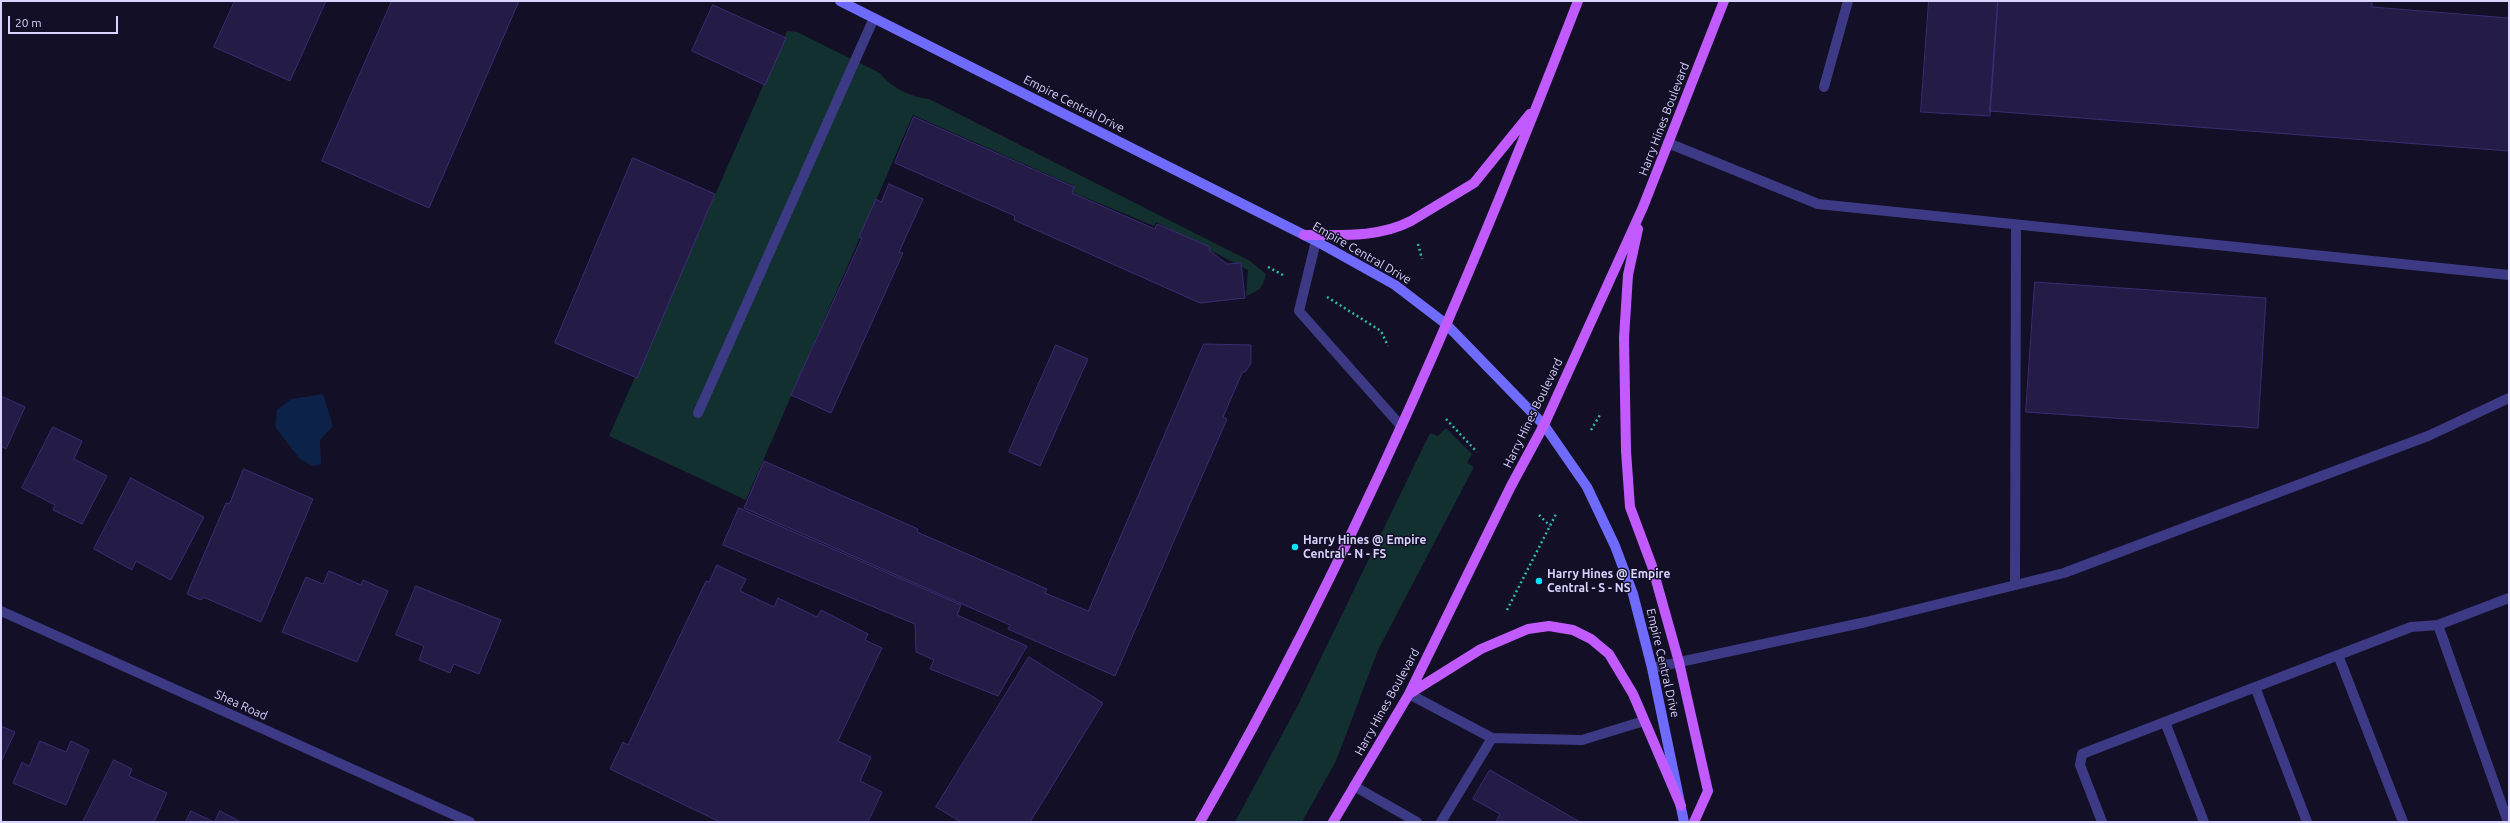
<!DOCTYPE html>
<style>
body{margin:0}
#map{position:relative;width:2510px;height:823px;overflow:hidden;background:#130f26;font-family:Ubuntu,sans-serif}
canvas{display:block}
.frame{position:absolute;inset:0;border:2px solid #d9d4ff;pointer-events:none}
.scale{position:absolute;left:8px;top:16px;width:110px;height:18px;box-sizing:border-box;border:2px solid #d9d4ff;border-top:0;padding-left:5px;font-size:12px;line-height:14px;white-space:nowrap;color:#d9d4ff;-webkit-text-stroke:3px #130f26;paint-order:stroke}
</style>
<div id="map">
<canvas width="2510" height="823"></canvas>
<div class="frame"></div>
<div class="scale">20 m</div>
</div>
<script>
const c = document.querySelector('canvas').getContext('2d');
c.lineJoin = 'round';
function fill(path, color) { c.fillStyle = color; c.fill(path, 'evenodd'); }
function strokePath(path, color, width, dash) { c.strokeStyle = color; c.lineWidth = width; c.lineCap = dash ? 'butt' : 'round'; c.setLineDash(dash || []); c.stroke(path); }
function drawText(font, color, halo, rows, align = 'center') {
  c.font = font + ' Ubuntu,sans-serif'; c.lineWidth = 3; c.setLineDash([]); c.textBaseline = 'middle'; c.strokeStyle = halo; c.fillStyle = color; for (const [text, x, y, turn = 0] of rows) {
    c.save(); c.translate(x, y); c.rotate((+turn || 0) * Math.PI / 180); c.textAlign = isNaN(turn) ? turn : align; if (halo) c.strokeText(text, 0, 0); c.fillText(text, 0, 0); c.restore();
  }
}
fill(new Path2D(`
 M787,31L797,32L880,73C891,88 911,97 929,99L1250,261L1266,274C1263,288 1259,291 1246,296L1248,270L1156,222L1154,226L1072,192L1074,186L913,115L746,500L609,436Z
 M1446,428L1472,454L1467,463L1474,467L1378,650L1336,761L1302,822H1235L1299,703L1430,433L1438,436Z`), '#12302f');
fill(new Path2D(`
 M323,394L333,426L320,440L321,464L312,466L299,458L275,427L277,410L291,399Z`), '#0c2248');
const building = new Path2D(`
 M235,1H326L290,81L214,47Z
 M392,1H519L429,208L322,161Z
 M1929,1H1998L1990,116L1921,112Z
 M1998,1H2372V7L2509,18V151L1990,111Z
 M713,5L786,38L765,85L692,51Z
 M914,117L1074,187L1072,193L1155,229L1157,224L1210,247L1209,250L1227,264L1241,263L1245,298L1200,303L1014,220L1015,216L895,163Z
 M633,158L715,194L637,378L555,343Z
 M889,184L923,199L899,252L903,253L831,413L791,395L862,238L859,237L876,199L881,202Z
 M2035,282L2266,298L2258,428L2026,412Z
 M1204,344L1251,345V363L1246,371L1242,373L1223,417L1227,419L1115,676L1008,629L1010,625L744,508L764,461L918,529L917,532L1047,589L1045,593L1088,611Z
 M1056,345L1088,359L1040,466L1009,452Z
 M1,396L25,407L6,449L1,446Z
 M53,427L82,441L74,459L107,476L82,524L53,510L55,505L22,488Z
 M244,469L313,499L261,622L203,597L201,600L187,594L226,503L229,504Z
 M131,478L204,517L171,580L136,561L132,570L94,549Z
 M739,508L961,605L957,615L1027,646L998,696L930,669L934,660L916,652L915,624L723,545Z
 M717,565L746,579L740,591L774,607L778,598L817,617L821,610L868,634L865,640L882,648L838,741L871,757L860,781L882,792L868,822H720L610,769L623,742L628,745L706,581L709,582Z
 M329,571L361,585L363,580L388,591L357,662L282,632L306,577L323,584Z
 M416,586L501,620L479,674L454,664L450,673L419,660L424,646L396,635Z
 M1029,657L1103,703L1030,822H961L936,807Z
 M1,726L15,732L1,762Z
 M40,741L66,752L71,741L89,750L66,805L13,783L22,762L29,766Z
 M114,760L132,769L129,776L167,793L154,822H83Z
 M1490,770L1580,822H1496L1500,814L1473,799Z
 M191,811L214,822H186Z
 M220,811L241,822H215Z`);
fill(building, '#241b47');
strokePath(building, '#3b2d73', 1);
strokePath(new Path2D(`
 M1418,244L1422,259
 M1268,267L1283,275
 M1327,297L1381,331L1388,346
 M1446,419L1477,452
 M1591,430L1600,415
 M1539,515L1550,526
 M1507,610L1556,514`), '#2fb8b0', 2.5, [2, 3]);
strokePath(new Path2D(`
 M1824,87L1848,1
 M1668,143L1818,204L2509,275
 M1316,241L1299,311L1401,426
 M698,413L874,18
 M2015,585L2016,226
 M2438,625L2509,598
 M2338,655L2403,822
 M1652,668L1866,622L2064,573L2428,436L2509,398
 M2255,687L2307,822
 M1409,694L1492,738
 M2165,722L2204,822
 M1354,786L1417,822
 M1441,822L1492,738L1582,740L1644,721
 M2102,822L2080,765L2082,754L2411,627L2438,625L2508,822`), '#3d3a85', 10);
strokePath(new Path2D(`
 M1,611L470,822`), '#3d3a85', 10);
strokePath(new Path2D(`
 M840,1L1316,241L1395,285L1446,324L1544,425L1587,487L1615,546L1633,594L1652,668L1684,822`), '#6f6bff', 10);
strokePath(new Path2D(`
 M1638,229L1628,275L1624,338L1626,451L1630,507L1652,566L1679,662L1708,791L1694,822
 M1304,235C1340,235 1378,238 1411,221L1474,183L1530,114
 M1409,694L1481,649L1528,629L1549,626L1573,630L1591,639L1609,654L1633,694L1681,806
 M1200,822C1351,560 1469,282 1578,1
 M1333,822L1409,694L1511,486L1544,425L1643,207L1724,1`), '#c25bff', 10);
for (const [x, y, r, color] of [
 [1295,547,4,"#00e5ff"],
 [1539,581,4,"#00e5ff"]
]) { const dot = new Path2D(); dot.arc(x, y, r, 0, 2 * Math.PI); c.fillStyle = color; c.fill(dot); strokePath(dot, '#130f26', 1.5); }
drawText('12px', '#d9d4ff', '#130f26', [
 ["Empire Central Drive",1074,104,27],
 ["Harry Hines Boulevard",1664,119,-69],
 ["Empire Central Drive",1362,253,30],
 ["Harry Hines Boulevard",1533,413,-64],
 ["Empire Central Drive",1663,663,77],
 ["Harry Hines Boulevard",1387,702,-61],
 ["Shea Road",241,705,24]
]);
drawText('bold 12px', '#d9d4ff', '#130f26', [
 ["Harry Hines @ Empire",1303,540],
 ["Central - N - FS",1303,554],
 ["Harry Hines @ Empire",1547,574],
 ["Central - S - NS",1547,588]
], 'left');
</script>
